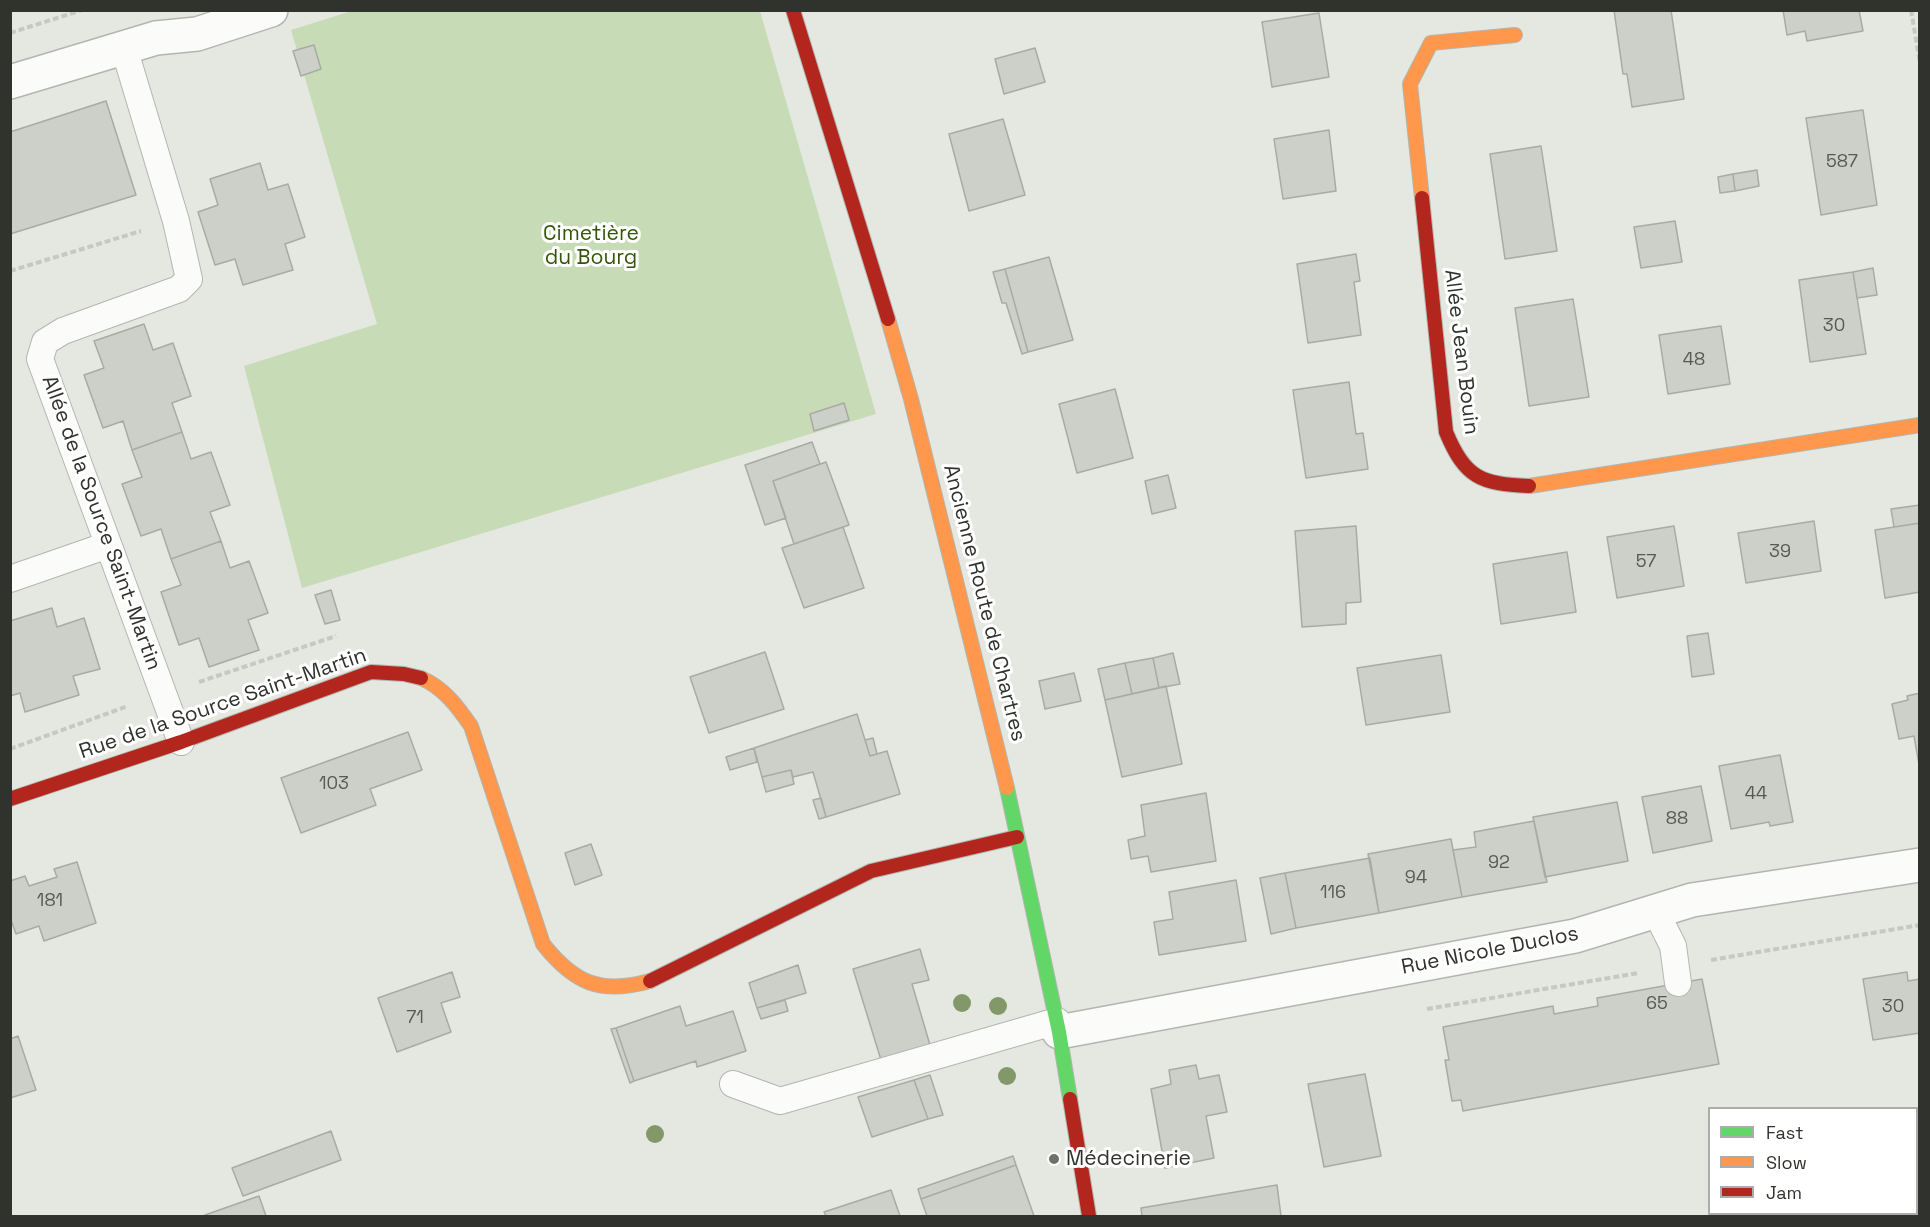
<!DOCTYPE html>
<meta charset="utf-8">
<style>
body{margin:0}
#map{position:relative;width:1930px;height:1227px;overflow:hidden;background:#e4e8e0;font-family:"Space Grotesk",sans-serif}
canvas{display:block}
.frame{position:absolute;inset:0;border:12px solid #30332d;pointer-events:none}
.legend{position:absolute;left:1708px;top:1107px;width:210px;height:108px;box-sizing:border-box;background:#fff;border:2px solid #acadab;margin:0;padding:8px 10px;list-style:none;font-size:18px;color:#30332d}
.legend li{display:flex;align-items:center;gap:12px;height:30px}
.legend b{width:30px;border:2px solid #acadab}
</style>
<div id="map">
<canvas width="1930" height="1227"></canvas>
<div class="frame"></div>
<ul class="legend">
<li><b style="height:8px;background:#63d668"></b>Fast</li>
<li><b style="height:8px;background:#ff974d"></b>Slow</li>
<li><b style="height:8px;background:#b3261e"></b>Jam</li>
</ul>
</div>
<script>
const c = document.querySelector('canvas').getContext('2d');
c.lineJoin = 'round';
function fill(path, color) { c.fillStyle = color; c.fill(path, 'evenodd'); }
function strokePath(path, color, width, dash) { c.strokeStyle = color; c.lineWidth = width; c.lineCap = dash ? 'butt' : 'round'; c.setLineDash(dash || []); c.stroke(path); }
function drawText(font, color, halo, rows, align = 'center') {
  c.font = font + ' "Space Grotesk",sans-serif'; c.lineWidth = 6; c.setLineDash([]); c.textBaseline = 'middle'; c.strokeStyle = halo; c.fillStyle = color; for (const [text, x, y, turn = 0] of rows) {
    c.save(); c.translate(x, y); c.rotate((+turn || 0) * Math.PI / 180); c.textAlign = isNaN(turn) ? turn : align; if (halo) c.strokeText(text, 0, 0); c.fillText(text, 0, 0); c.restore();
  }
}
fill(new Path2D(`
 M355,10L760,11L876,414L302,588L244,366L377,324L291,30Z`), '#c7dbb7');
const building = new Path2D(`
 M1614,10H1671L1684,99L1632,107L1627,74H1623Z
 M1783,10H1859L1863,31L1807,41L1805,31L1787,35Z
 M1319,13L1329,77L1272,87L1262,22Z
 M314,45L321,69L301,76L293,51Z
 M1035,48L1045,82L1004,94L995,59Z
 M106,101L136,195L10,234V132Z
 M1863,110L1877,205L1821,215L1806,118Z
 M1003,119L1025,195L969,211L949,134Z
 M1329,130L1336,191L1283,199L1274,139Z
 M1541,146L1557,251L1505,259L1490,154Z
 M260,163L268,190L288,184L305,237L285,244L293,270L243,285L235,259L215,265L198,212L218,205L210,179Z
 M1757,170L1759,186L1735,191L1733,174Z
 M1733,174L1735,191L1720,193L1718,177Z
 M1675,221L1682,262L1641,268L1634,227Z
 M1356,254L1360,281L1354,282L1361,335L1308,343L1297,264Z
 M1049,257L1073,340L1028,352L1005,269Z
 M1873,268L1877,295L1857,298L1853,272Z
 M1005,269L1028,352L1022,354L1006,303H1002L993,272Z
 M1853,272L1866,354L1810,362L1799,280Z
 M1573,299L1589,397L1529,406L1515,308Z
 M144,324L153,350L173,343L191,396L172,403L182,432L132,450L123,421L103,428L84,375L104,368L94,341Z
 M1721,326L1730,384L1668,394L1659,335Z
 M1349,382L1356,434L1363,433L1368,469L1306,478L1293,390Z
 M1115,389L1133,458L1077,473L1059,404Z
 M844,403L849,420L814,431L810,414Z
 M182,432L191,459L211,452L230,505L210,512L221,541L171,559L161,529L141,536L122,484L142,477L132,450Z
 M812,442L820,464L773,481L786,518L765,525L745,465Z
 M826,462L849,525L794,544L773,481Z
 M1168,475L1176,508L1152,514L1145,481Z
 M1920,505V523L1894,527L1891,509Z
 M1814,521L1821,571L1746,583L1738,533Z
 M1920,523V592L1885,598L1875,530Z
 M1356,526L1361,602L1346,603V624L1302,627L1295,531Z
 M1674,526L1684,586L1617,598L1607,537Z
 M843,527L864,588L804,608L782,548Z
 M221,541L230,568L249,561L268,613L248,620L259,650L209,667L199,638L179,645L161,592L181,585L171,559Z
 M1567,552L1576,612L1501,624L1493,564Z
 M331,590L340,620L325,624L315,595Z
 M52,608L57,627L84,618L100,669L73,676L79,695L25,712L20,693L10,696V621Z
 M1708,633L1714,674L1692,677L1687,636Z
 M765,652L784,709L709,733L690,677Z
 M1173,653L1180,684L1159,688L1153,658Z
 M1441,655L1450,712L1366,725L1357,668Z
 M1153,658L1159,688L1132,694L1125,663Z
 M1125,663L1132,694L1105,700L1098,669Z
 M1074,673L1081,701L1045,709L1039,681Z
 M1166,686L1182,764L1122,777L1105,700Z
 M1920,693V770L1914,736L1899,739L1892,704L1908,700L1907,696Z
 M857,714L870,756L887,751L900,794L826,817L813,772L793,777L791,770L762,777L754,748Z
 M408,732L422,770L370,789L376,805L301,833L281,778Z
 M873,738L877,754L870,756L865,740Z
 M754,748L757,762L730,770L726,757Z
 M1780,755L1793,822L1770,826L1769,822L1731,829L1719,766Z
 M791,770L794,784L766,792L762,777Z
 M1701,786L1712,841L1653,853L1642,797Z
 M1206,793L1216,861L1151,872L1148,856L1131,859L1128,840L1145,836L1141,805Z
 M821,798L826,817L819,819L813,800Z
 M1617,802L1628,861L1545,877L1533,817Z
 M1534,821L1547,882L1462,897L1453,850L1476,847L1474,832Z
 M1451,839L1462,897L1379,913L1368,854Z
 M591,844L602,875L575,885L565,853Z
 M1370,858L1379,913L1296,928L1285,873Z
 M77,862L96,923L44,941L39,926L16,934L10,917V881L25,876L29,886L57,877L54,869Z
 M1285,873L1296,928L1271,934L1260,878Z
 M1236,880L1246,941L1159,955L1154,922L1173,919L1169,892Z
 M920,949L929,980L912,984L930,1045L881,1060L853,969Z
 M798,965L806,993L757,1008L749,983Z
 M452,972L460,997L441,1003L451,1032L397,1052L378,998Z
 M1907,972L1908,981L1920,979V1033L1873,1040L1863,979Z
 M1702,979L1719,1064L1463,1111L1461,1100L1452,1101L1445,1060H1449L1443,1027L1553,1006L1554,1014L1598,1006L1597,998Z
 M785,1000L788,1011L761,1019L757,1008Z
 M680,1006L686,1026L733,1011L746,1051L697,1067L696,1061L634,1081L616,1028Z
 M616,1028L634,1081L630,1083L611,1029Z
 M18,1036L36,1090L10,1098V1039Z
 M1196,1065L1199,1079L1219,1075L1227,1112L1206,1116L1214,1158L1165,1168L1151,1089L1171,1084L1169,1070Z
 M1365,1074L1381,1156L1324,1167L1308,1084Z
 M930,1075L943,1115L928,1119L914,1080Z
 M914,1080L928,1119L872,1137L858,1097Z
 M331,1131L341,1160L243,1196L232,1168Z
 M1013,1156L1016,1165L921,1199L918,1189Z
 M1016,1165L1034,1216H927L921,1199Z
 M1277,1185L1281,1216H1142L1141,1208Z
 M891,1190L900,1216H826L824,1212Z
 M259,1196L266,1216H206L205,1215Z`);
fill(building, '#cdd0c9');
strokePath(building, '#a8aba5', 1.5);
const lane = new Path2D(`
 M124,48L176,221L189,279L179,289L63,331L45,342L40,359L181,742
 M10,579L108,545
 M1656,912L1673,946L1678,983
 M733,1084L780,1101L1057,1021`);
const street = new Path2D(`
 M10,82L156,38L197,34L271,10
 M1059,1032L1575,936L1692,900L1920,865`);
const fast = new Path2D(`
 M1007,788L1059,1032L1070,1099`);
const slow = new Path2D(`
 M1422,198L1410,84L1431,43L1515,35
 M888,319L911,399L1007,788
 M1529,486L1920,425
 M421,678C444,688 457,706 471,726L543,944C574,983 600,995 650,981`);
const jam = new Path2D(`
 M793,10L888,319
 M1422,198L1446,432C1465,478 1481,484 1529,486
 M10,799L181,742L371,672L404,674L421,678
 M650,981L871,871L1017,837
 M1070,1099L1089,1216`);
strokePath(lane, '#b3b6b0', 28);
strokePath(street, '#b3b6b0', 36);
strokePath(fast, '#b3b6b0', 16);
strokePath(slow, '#b3b6b0', 16);
strokePath(jam, '#b3b6b0', 16);
strokePath(new Path2D(`
 M1911,10L1920,63
 M10,33L82,10
 M10,271L141,231
 M199,682L336,636
 M10,749L128,706
 M1711,960L1920,925
 M1427,1009L1638,973`), '#c5c8c4', 4, [6, 3]);
strokePath(lane, '#fbfcfa', 26);
strokePath(street, '#fbfcfa', 33);
strokePath(fast, '#63d668', 14);
strokePath(slow, '#ff974d', 14);
strokePath(jam, '#b3261e', 14);
c.fillStyle = '#839869';
for (const [x, y] of [
 [962,1003],
 [998,1006],
 [1007,1076],
 [655,1134]
]) { c.beginPath(); c.arc(x, y, 9, 0, 2 * Math.PI); c.fill(); }
for (const [x, y, r, color] of [
 [1054,1159,6,"#6f726c"]
]) { const dot = new Path2D(); dot.arc(x, y, r, 0, 2 * Math.PI); c.fillStyle = color; c.fill(dot); strokePath(dot, '#fff', 2); }
drawText('18px', '#575a54', null, [
 ["587",1842,162],
 ["30",1834,326],
 ["48",1694,360],
 ["39",1780,552],
 ["57",1646,562],
 ["103",334,784],
 ["44",1756,794],
 ["88",1677,819],
 ["92",1499,863],
 ["94",1416,878],
 ["116",1333,893],
 ["181",50,901],
 ["65",1657,1004],
 ["30",1893,1007],
 ["71",415,1018]
]);
drawText('21px', '#345607', '#fff', [
 ["Cimetière",591,234],
 ["du Bourg",591,258]
]);
drawText('21px', '#30332d', '#fff', [
 ["Allée Jean Bouin",1461,352,83],
 ["Allée de la Source Saint-Martin",101,523,70],
 ["Ancienne Route de Chartres",984,603,76],
 ["Rue de la Source Saint-Martin",223,704,-19],
 ["Rue Nicole Duclos",1490,951,-11]
]);
drawText('21px', '#30332d', '#fff', [
 ["Médecinerie",1066,1159]
], 'left');
</script>
